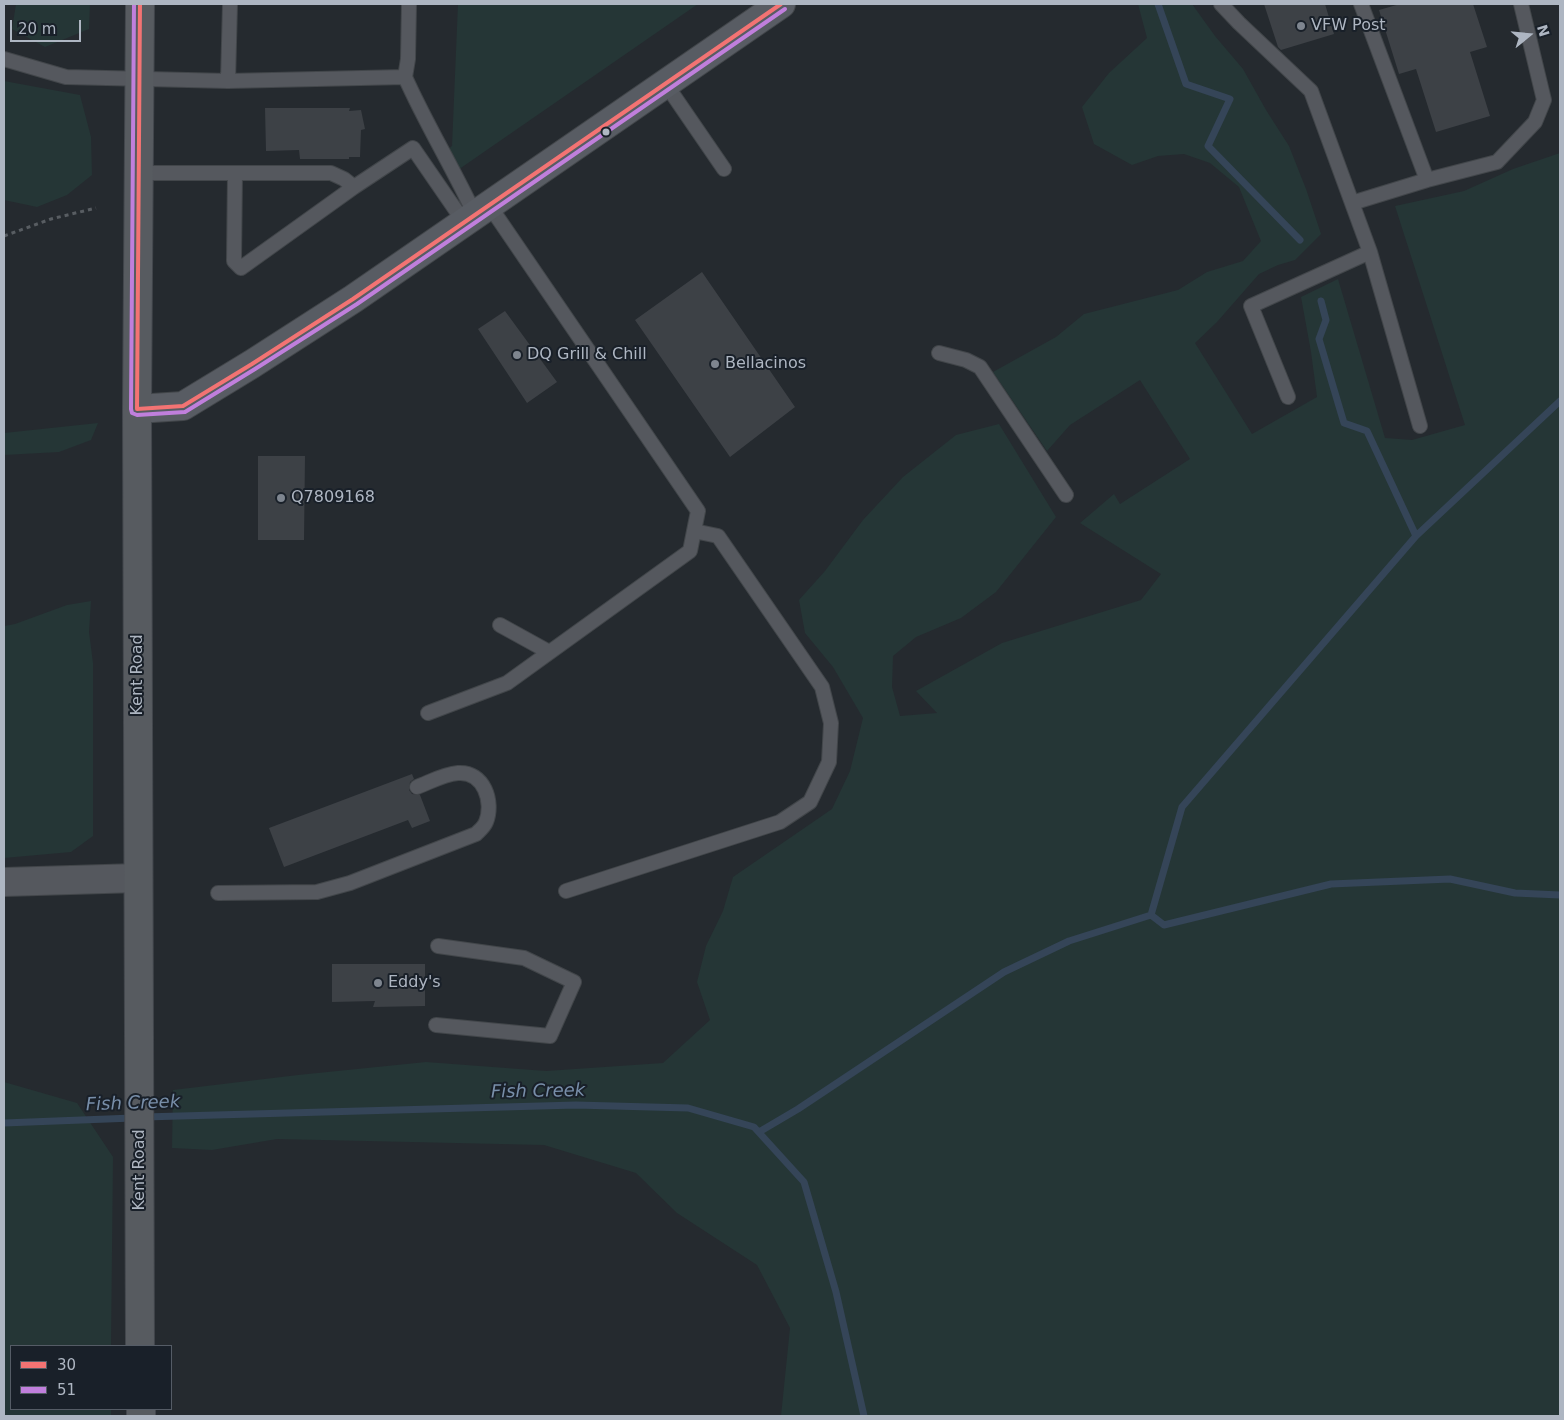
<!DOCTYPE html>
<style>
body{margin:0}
#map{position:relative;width:1564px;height:1420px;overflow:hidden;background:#252a2f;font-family:"DejaVu Sans",sans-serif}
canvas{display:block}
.frame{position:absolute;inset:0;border:5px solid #aeb6c2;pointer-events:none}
.legend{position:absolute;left:10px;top:1345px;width:162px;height:65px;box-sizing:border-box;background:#192029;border:1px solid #555c66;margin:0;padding:6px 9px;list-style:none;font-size:15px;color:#aeb6c2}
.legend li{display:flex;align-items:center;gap:10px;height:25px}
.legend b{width:25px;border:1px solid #555c66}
.north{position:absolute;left:1504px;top:10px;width:50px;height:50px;-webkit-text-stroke:4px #192029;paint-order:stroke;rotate:73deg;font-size:14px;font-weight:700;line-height:20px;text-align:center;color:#aeb6c2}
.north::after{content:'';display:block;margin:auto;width:18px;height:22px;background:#aeb6c2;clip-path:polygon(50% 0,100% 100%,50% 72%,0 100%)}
.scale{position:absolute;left:10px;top:20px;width:71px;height:22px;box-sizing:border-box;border:2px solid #aeb6c2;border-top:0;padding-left:6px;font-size:15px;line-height:18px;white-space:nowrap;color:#aeb6c2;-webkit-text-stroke:4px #192029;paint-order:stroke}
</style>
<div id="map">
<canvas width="1564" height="1420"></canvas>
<div class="frame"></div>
<ul class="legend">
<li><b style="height:6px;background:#f37373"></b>30</li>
<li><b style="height:6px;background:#c07fdc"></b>51</li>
</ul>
<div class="north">N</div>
<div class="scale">20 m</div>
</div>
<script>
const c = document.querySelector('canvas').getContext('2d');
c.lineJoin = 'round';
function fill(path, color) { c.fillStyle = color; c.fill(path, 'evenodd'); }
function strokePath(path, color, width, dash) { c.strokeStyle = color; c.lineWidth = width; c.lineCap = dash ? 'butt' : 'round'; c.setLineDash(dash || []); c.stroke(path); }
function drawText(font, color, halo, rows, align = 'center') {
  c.font = font + ' "DejaVu Sans",sans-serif'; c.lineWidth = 4; c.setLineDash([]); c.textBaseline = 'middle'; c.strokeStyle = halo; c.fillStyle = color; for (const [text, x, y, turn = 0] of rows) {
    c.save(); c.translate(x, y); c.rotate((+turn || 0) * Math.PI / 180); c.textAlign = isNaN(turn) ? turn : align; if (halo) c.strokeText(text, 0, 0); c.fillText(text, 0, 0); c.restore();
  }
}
fill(new Path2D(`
 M16,4H90L89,29L45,47L12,29Z
 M458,4H698L455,172L444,153L452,146Z
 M1138,4H1192L1215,36L1243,69L1266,110L1289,146L1306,189L1321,234L1295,260L1278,265L1259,274L1217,322L1195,343L1252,434L1317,397L1311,352L1301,297L1338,279L1385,438L1412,440L1465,425L1395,206L1464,191L1513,169L1560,153V1414L1558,1416H781L790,1328L757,1265L677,1213L636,1173L544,1145L277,1139L212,1150L172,1148L173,1090L298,1075L426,1062L546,1071L663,1063L710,1020L697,982L706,946L723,911L733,877L832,809L850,771L863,718L833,667L805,633L799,600L825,571L863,520L903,477L956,435L999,424L1056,517L996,592L961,618L916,637L893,656L892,687L900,716L937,713L916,691L1002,643L1141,600L1161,574L1080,523L1114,494L1120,504L1190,459L1140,380L1070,425L1047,451L993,372L1056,337L1084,314L1178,290L1207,272L1243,261L1261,241L1239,187L1210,163L1184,154L1158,156L1132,165L1094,144L1082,107L1109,73L1147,38Z
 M4,81L80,95L91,137L92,175L67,195L37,207L4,200Z
 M98,423L91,440L59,452L4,455V433Z
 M91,601L89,632L93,663V836L71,852L4,858V626L15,624L67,605Z
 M4,1082L77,1103L113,1157L111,1346H11V1409H111V1416H4Z`), '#253636');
strokePath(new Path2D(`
 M1158,4L1186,84L1230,99L1208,146L1300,240
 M1321,301L1326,320L1319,339L1344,423L1367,431L1416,536
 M1151,915L1182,807L1416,536L1560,401
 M144,1117L576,1105L688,1108L754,1127L804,1182L836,1292L864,1416
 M4,1123L133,1118
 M759,1132L798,1109L1004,972L1069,941L1151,915L1164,925L1331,884L1450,879L1515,893L1560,895`), '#354558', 7);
fill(new Path2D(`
 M1264,4H1325L1334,34L1281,50L1278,47Z
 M1400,4H1473L1487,47L1470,52L1490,116L1436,132L1416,69L1399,74L1379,10Z
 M265,108H350L349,111L361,110L365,129L361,130L360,157H349V159H300L299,150L266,151Z
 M702,272L795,407L730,457L635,320Z
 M505,311L557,382L527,403L478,329Z
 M258,456H305L304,540H258Z
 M412,774L414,779L410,782L409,790L412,794L420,795L430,821L412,828L408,820L284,867L269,828Z
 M332,964H425V1006L373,1007L375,1001L332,1002Z`), '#3d4146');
const service = new Path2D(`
 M1221,4L1239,23L1311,91L1352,203
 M1361,4L1427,180L1497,162L1535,122L1544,100L1521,4
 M4,59L66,77L228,81L405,77L408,59L409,4
 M405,77C426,124 453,168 475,215
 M228,81L230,4
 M665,83L724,169
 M138,173H331L344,179L354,187L241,268L234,261L235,173
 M354,187L413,148L464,222
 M1370,252L1420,426
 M939,353L966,360L980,367L1066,495
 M1288,397L1251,306L1370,252L1352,203L1427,180
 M500,625L549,652
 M428,713L507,683L690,551L698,511L489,205
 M566,891L780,822L810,802L829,762L831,723L822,687L718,536L694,531
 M218,893L317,892L350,883L476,834C480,830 484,827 486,822C494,802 484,771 458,773C444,774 430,782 417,787
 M436,1025L550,1036L574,982L524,958L438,946`);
const minor = new Path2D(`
 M4,882L138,878`);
const secondary = new Path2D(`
 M137,409L183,406L252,364L353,299L781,4`);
const primary = new Path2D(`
 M140,4L137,409L140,1346
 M141,1409V1416`);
strokePath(service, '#42464a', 16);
strokePath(minor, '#42464a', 30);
strokePath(secondary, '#42464a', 30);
strokePath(primary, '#42464c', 30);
strokePath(new Path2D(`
 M4,236L51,219L96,208`), '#585d62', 3, [4, 4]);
strokePath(service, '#55585e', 14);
strokePath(minor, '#55585e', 28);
strokePath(secondary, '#585c63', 28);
strokePath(primary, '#575b60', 28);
strokePath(new Path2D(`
 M140,4L137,409L183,406L252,364L353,299L781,4`), '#f37373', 4);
strokePath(new Path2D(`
 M134,4L131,409L132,413L137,415L185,412L255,369L357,304L785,9`), '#c07fdc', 4);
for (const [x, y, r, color] of [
 [1301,26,5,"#7e858f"],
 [606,132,4.5,"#aeb6c2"],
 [517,355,5,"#7e858f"],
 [715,364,5,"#7e858f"],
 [281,498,5,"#7e858f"],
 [378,983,5,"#7e858f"]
]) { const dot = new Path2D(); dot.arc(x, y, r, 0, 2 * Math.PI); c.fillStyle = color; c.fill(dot); strokePath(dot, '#192029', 2); }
drawText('16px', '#aeb6c2', '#192029', [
 ["VFW Post",1311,26],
 ["DQ Grill & Chill",527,355],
 ["Bellacinos",725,364],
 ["Q7809168",291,498],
 ["Eddy's",388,983]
], 'left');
drawText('16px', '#aeb6c2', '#192029', [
 ["Kent Road",138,675,-90],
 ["Kent Road",140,1170,-90]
]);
drawText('italic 18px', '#788ea9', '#192029', [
 ["Fish Creek",538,1092,-1],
 ["Fish Creek",133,1104,-2]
]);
</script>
